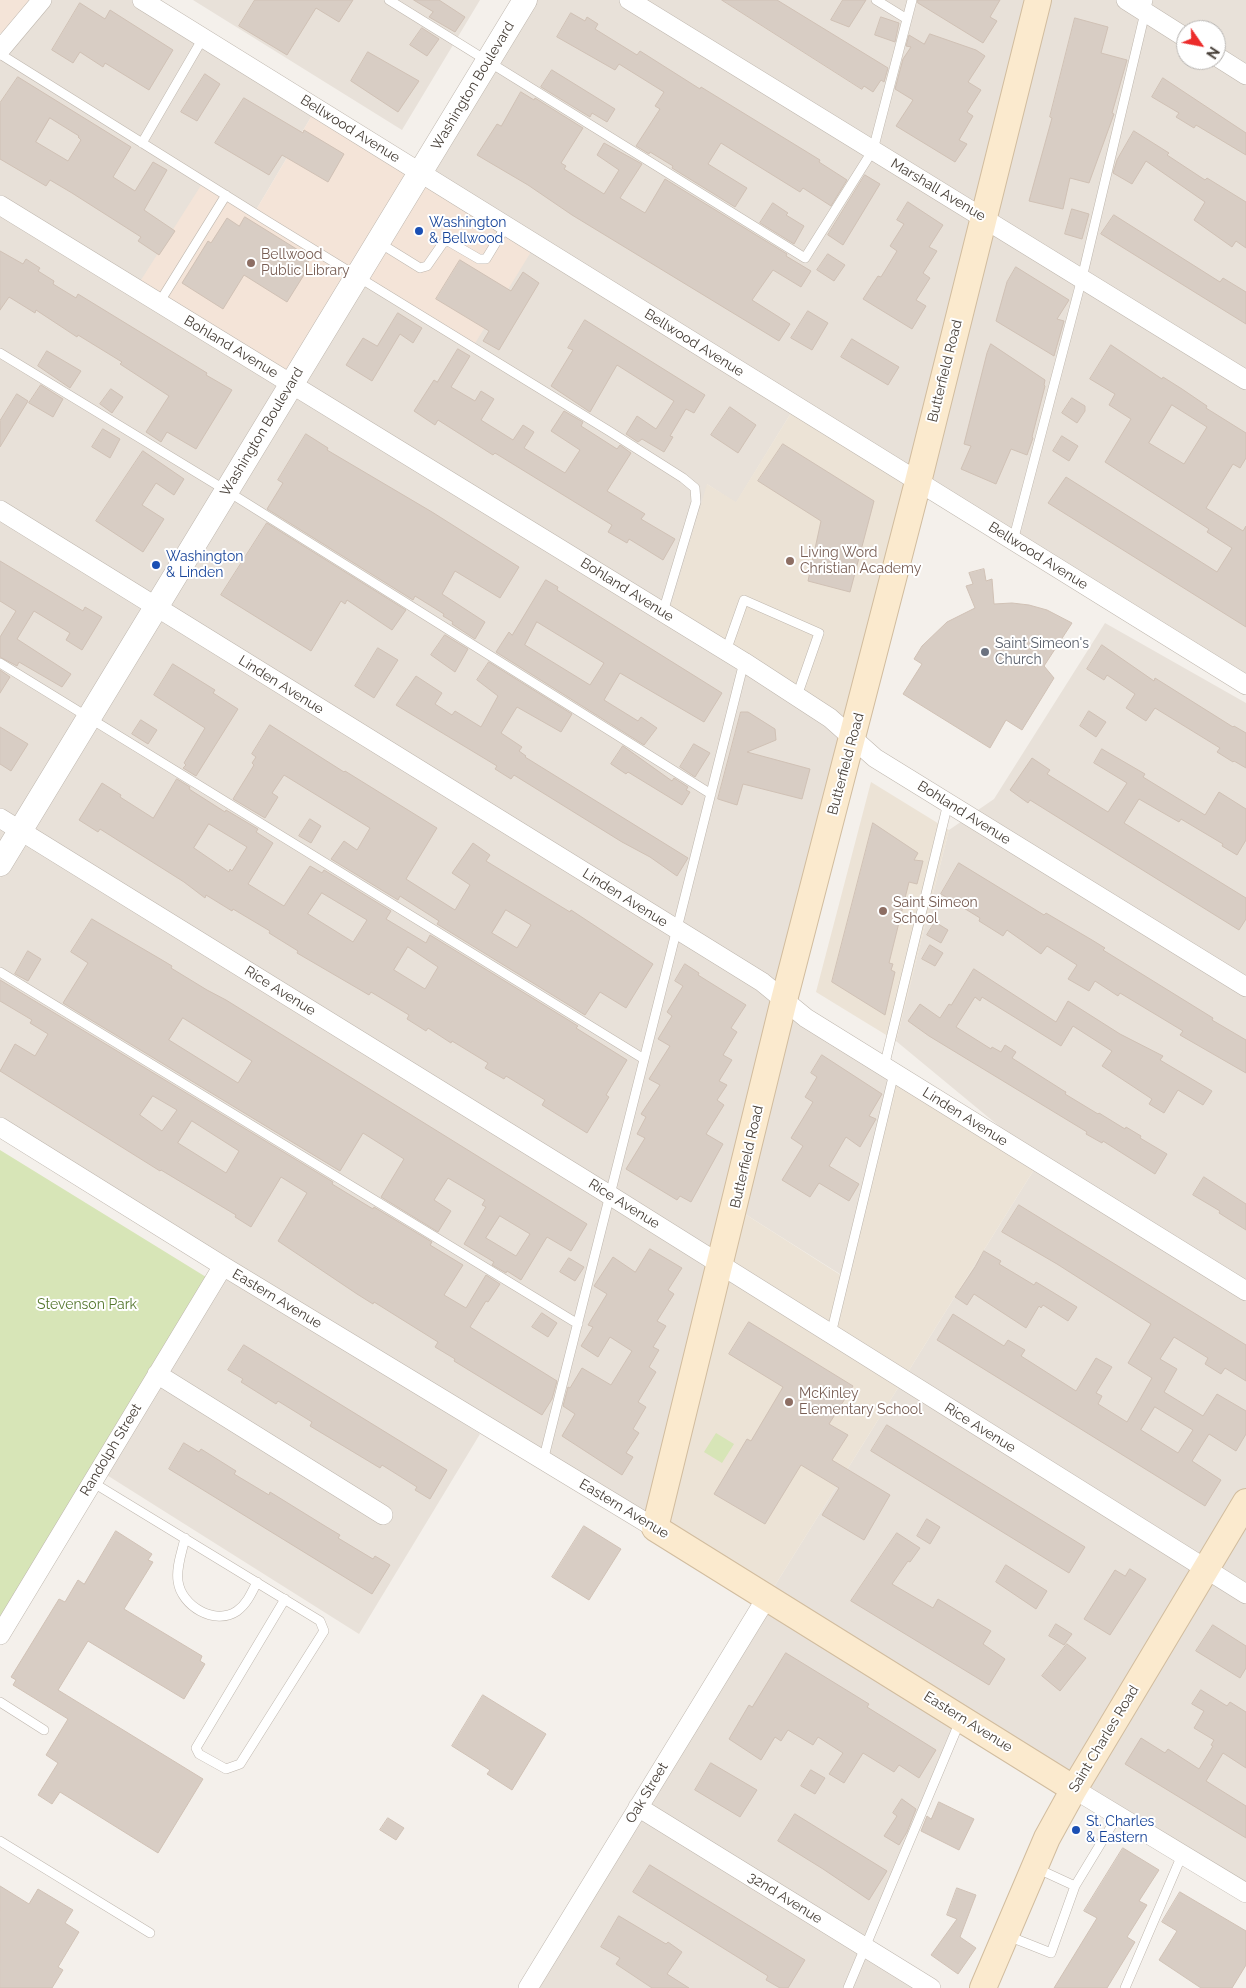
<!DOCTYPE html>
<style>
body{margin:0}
#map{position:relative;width:1246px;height:1988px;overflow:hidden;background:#f4f0eb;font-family:Raleway,sans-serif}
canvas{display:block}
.north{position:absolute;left:1176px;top:20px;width:50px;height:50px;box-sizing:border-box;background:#fff;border:1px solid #b6b3b0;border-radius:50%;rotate:123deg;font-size:14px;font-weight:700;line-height:20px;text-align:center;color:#484039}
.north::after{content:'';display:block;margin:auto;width:18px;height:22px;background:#ec2c2b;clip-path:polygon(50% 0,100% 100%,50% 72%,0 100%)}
</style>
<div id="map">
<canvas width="1246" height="1988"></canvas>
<div class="north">N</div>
</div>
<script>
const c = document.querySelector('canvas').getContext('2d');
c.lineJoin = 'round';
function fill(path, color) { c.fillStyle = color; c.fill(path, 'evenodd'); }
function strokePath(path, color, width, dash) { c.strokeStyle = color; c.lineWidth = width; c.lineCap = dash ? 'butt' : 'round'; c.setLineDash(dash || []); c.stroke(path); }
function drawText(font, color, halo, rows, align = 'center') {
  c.font = font + ' Raleway,sans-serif'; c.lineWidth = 4; c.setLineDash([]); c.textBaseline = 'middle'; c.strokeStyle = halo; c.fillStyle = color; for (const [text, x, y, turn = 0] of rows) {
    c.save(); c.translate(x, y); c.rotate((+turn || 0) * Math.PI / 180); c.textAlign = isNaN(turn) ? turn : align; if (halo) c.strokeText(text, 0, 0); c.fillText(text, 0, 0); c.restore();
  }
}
fill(new Path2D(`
 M48,0H133L314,112L256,210L287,384L0,865V58Z
 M193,0H480L402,130Z
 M530,0H1036L917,475L427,172Z
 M1043,0H1246V679L923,479ZM1186,30H1216V60H1186Z
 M534,247L794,408L736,503L707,484L849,739L654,1525L0,1122V878L361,275Z
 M1105,623L1246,703V1498L1072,1784L769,1595L1040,1160L896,1041L949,830L994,799Z
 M785,1008L892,1075L843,1276L737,1209Z
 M224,1269L480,1434L359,1634L102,1472Z
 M1246,1512V1888L1081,1787Z
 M768,1602L961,1720L862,1950L926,1988H533Z`), '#e8e1d9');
fill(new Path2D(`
 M0,0H37L7,37L0,33Z
 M314,112L417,174L287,384L134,291L205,179L256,210Z
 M421,177L534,247L474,345L361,275Z`), '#f4e4d8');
fill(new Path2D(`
 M794,408L916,481L849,739L667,619L707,484L736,502Z
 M871,782L949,830L896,1041L816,992Z
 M892,1075L1040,1160L769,1595L657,1527L737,1209L842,1276Z`), '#ece3d6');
fill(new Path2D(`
 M0,1150L206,1277L0,1617Z
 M716,1433L734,1444L722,1463L704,1452Z`), '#d7e5b7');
const building = new Path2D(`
 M255,0H353L339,22L316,8L287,55L239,26Z
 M414,0H439L465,17L455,32L429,17L433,12Z
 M722,0H777L888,68L884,82L881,80L873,92L864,86L862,89Z
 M843,0H866L849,27L831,20Z
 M918,0H1000L990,17L997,21L983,43L918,3Z
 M80,3L105,19L110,10L173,50L149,90L105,63L103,67L80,52L73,63L52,50Z
 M571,13L585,21L587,17L598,24L595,29L637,55L640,51L700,89L701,87L820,160L819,162L847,180L831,206L803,188L800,192L721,143L708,164L747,188L735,207L672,168L673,166L650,152L649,154L636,146L660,109L655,106L664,92L619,64L615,70L557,37Z
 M881,17L899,23L895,42L875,35Z
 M1075,18L1108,27L1101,53L1127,60L1112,113L1114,114L1089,183L1070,178L1063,209L1029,201L1052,118L1050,117Z
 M422,28L439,39L427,56L410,45Z
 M930,34L976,50L985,56L968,82L981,90L967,112L973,116L959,140L967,144L955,162L896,126L913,100L895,89L903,59L911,47L906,46L909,35L924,44Z
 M368,52L419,81L398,112L351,81Z
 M552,70L615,109L607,122L592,113L590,117L541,87Z
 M205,74L220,84L197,121L181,112Z
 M18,77L131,147L113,177L135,191L153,162L167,170L144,210L175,231L159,255L138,241L141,237L72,193L50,180L46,186L0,159V103ZM50,118L79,136L78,137L81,140L68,161L36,142Z
 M1163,78L1246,133V155L1196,125L1194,128L1176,117L1179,113L1152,97Z
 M521,92L534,100L535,98L583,128L561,163L566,166L564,169L604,194L619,170L597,155L604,143L642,164L620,198L645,213L665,179L787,254L786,256L811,271L801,287L773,270L752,300L790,324L779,341L572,215L528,185L477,155L497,124L501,126Z
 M244,98L303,133L304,130L344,154L328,182L282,155L269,175L215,143Z
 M1134,131L1169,153L1167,155L1205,180L1207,178L1246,202V248L1236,241L1232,247L1194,220L1205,202L1146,161L1132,184L1113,173L1117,160Z
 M865,175L880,184L843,245L828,235Z
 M908,202L943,225L929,247L937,251L923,273L930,278L916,300L926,306L912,329L863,299L878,276L881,277L897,251L890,246L904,224L897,220Z
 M773,203L788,213L786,215L804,226L794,244L760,223Z
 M1072,209L1089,214L1082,239L1065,234Z
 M1114,215L1220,282L1223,278L1246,292V324L1101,234Z
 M245,217L311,258L304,268L307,270L287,302L244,275L223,309L182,283L208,241L211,243L227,218L239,226Z
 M0,251L23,264L26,259L40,268L38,271L54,281L53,284L76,298L78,294L207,373L206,375L232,390L196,449L167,432L161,442L146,432L169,396L120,364L122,362L78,335L77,337L36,310L35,313L9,297L0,310Z
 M828,254L845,265L834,281L817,270Z
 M460,260L511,291L523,272L539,283L499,350L483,341L489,331L436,299Z
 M1016,267L1069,300L1057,319L1064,321L1054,356L996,321L1007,282Z
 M808,311L828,323L812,350L791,338Z
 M398,313L422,328L413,343L400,334L372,381L346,365L363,338L377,346Z
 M585,320L705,395L694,413L686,409L670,436L673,437L664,452L642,439L638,442L626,434L637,416L656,429L674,401L617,365L590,412L551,386L573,350L568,348Z
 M852,339L899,367L888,385L841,357Z
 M991,344L1045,380L1044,385L1045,386L1032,437L1033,438L1027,455L1011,449L996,484L961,469L971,446L964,444L987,353Z
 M1111,345L1162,379L1163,377L1182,389L1207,406L1206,408L1246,433V458L1240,468L1233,464L1206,508L1243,531L1246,526V627L1048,503L1066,477L1217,572L1232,548L1207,532L1209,529L1105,462L1131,419L1109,405L1115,394L1090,379ZM1172,405L1207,427L1184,464L1149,443Z
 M458,349L470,356L451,387L475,401L481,391L494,399L481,420L513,440L523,425L534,432L524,448L565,473L580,450L551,431L564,411L583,422L581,426L617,449L620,445L631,453L607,491L645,514L641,519L675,539L663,560L629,539L627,543L608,532L612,525L495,453L493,455L438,420L435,425L414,411L434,380L437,382Z
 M47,351L81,371L70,388L38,366Z
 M41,385L63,399L53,417L29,403Z
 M111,389L123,397L112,413L100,404Z
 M17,394L28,401L0,447V421Z
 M1072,398L1085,406V411L1077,423L1062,413Z
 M730,407L756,425L738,453L711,435Z
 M103,429L120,439L110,458L92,447Z
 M306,434L328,448L327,450L432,512L519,567L500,598L455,571L442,594L485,622L475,639L452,624L453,622L443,616L444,614L415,596L413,600L267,509L283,483L278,480Z
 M1062,436L1078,446L1069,461L1053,451Z
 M783,444L874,501L850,592L808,581L821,521L758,481Z
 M143,451L184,479L174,495L156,483L142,505L164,519L143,552L96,521Z
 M267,523L406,610L392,630L347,600L345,604L341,601L311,651L221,595Z
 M0,561L83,611L85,607L102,617L82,650L66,640L70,633L34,611L17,639L71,674L62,687L19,662L17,666L0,657V637L16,611L0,601Z
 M984,569L986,581L992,579L994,604L1012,603L1029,605L1047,610L1072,623L1044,666L1054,678L1022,730L1006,720L990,748L903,694L922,664L914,659L922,646L947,622L975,608L966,586L973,584L969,573Z
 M546,580L558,587L557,590L722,693L704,722L620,673L604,700L638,721L641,717L657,728L644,745L496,652L509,632L512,635ZM537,622L604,663L590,685L525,645Z
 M445,635L468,649L455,672L431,655Z
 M1102,645L1154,681L1155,678L1233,727L1234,726L1246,733V768L1234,761L1233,762L1217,752L1220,748L1155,708L1146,721L1126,708L1135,694L1107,675L1104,680L1087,669Z
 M378,648L398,660L374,698L355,686Z
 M489,662L572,714L561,732L517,707L501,733L522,747L519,751L526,756L525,757L688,858L677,876L650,857L622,842L514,775L511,779L495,769L497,766L396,705L416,676L442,693L435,704L452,715L455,711L481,727L498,696L477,680Z
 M173,664L215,690L213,693L238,709L196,776L183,768L186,765L184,763L205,728L154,695Z
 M0,670L10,677L0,693Z
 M1089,711L1106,722L1096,737L1080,726Z
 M741,712H748L775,729L776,740L747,752L810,769L802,799L743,784L737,805L718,799Z
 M141,720L157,730L148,744L132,734Z
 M270,725L344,772L345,771L437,828L406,879L455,910L470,885L452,873L473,843L490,855L486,861L570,912L571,910L653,964L626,1008L600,992L585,1015L437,924L439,921L400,896L398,900L331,859L344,841L357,850L370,828L284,775L272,793L278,797L265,818L233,799L254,765L252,763L256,757L252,754ZM506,910L531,925L517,948L492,933Z
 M0,727L28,744L11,771L0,764Z
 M694,744L710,753L695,777L680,767Z
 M623,746L672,781L674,778L688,787L686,790L690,792L682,805L628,772L626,774L611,764Z
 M1102,749L1145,774L1143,777L1205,815L1219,792L1246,809V840L1237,855L1222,846L1223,844L1181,819L1179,822L1139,799L1124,823L1246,898V919L1239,930L1030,800L1028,803L1010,790L1032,758L1050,770L1047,774L1108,812L1127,783L1094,763Z
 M177,779L190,787L189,789L225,812L226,810L258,829L256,832L273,843L248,884L284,906L310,866L322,873L324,870L391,911L386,919L426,943L430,935L578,1026L576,1028L627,1060L606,1095L609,1097L587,1133L542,1105L545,1100L506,1076L504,1079L485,1068L488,1063L452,1041L451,1043L428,1028L426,1031L407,1019L409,1015L371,992L369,995L297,953L298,951L269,933L270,931L233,909L232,911L206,895L205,898L184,882L100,829L98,832L79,820L102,783L121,795L120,797L153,818ZM209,824L247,847L232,871L230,869L229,872L194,848ZM322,893L367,920L353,942L308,914ZM408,947L438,967L425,989L394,970Z
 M310,819L321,826L311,843L299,836Z
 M873,823L918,853L914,860L923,861L917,884L909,882L889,963L893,964L891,970L895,972L885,1015L832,982Z
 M959,863L1044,915L1046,913L1092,940L1105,948L1103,950L1213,1018L1212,1020L1246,1040V1073L1180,1035L1183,1031L1120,993L1118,996L1095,981L1089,991L1068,979L1077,965L1047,946L1041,954L1007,930L1003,936L979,921L980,918L941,894Z
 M92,919L162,960L172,966L171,968L207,990L226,1000L587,1224L571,1251L547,1237L521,1280L507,1271L506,1273L492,1265L494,1262L464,1244L486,1207L482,1205L485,1200L448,1178L434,1200L451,1211L438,1232L381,1197L404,1159L363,1133L340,1171L63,1003L88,963L71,952ZM183,1018L252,1061L238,1083L169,1040ZM500,1216L530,1234L516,1256L486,1238Z
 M935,922L948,930L941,943L927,935Z
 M930,945L943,953L935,966L922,959Z
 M28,951L41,959L28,981L15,974Z
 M685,964L699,973L698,975L746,1005L731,1028L737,1032L723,1055L732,1060L719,1081L727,1085L717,1100L724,1105L706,1134L723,1144L691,1202L680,1196L677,1200L626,1169L645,1138L637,1134L646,1117L641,1114L660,1085L649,1079L670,1046L658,1039L672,1016L667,1012L683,986L675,981Z
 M974,969L1056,1022L1068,1001L1120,1034L1163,1056L1160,1060L1212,1091L1203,1105L1178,1090L1164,1113L1149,1104L1152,1099L1102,1066L1112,1051L1073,1026L1061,1046L982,997L980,1001L975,997L956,1027L991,1049L992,1047L1001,1052L1005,1045L1016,1052L1012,1058L1064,1091L1066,1092L1065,1094L1098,1114L1099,1113L1125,1129L1126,1127L1141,1136L1140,1138L1167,1154L1155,1174L1103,1141L1102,1143L1086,1134L1087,1132L929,1036L908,1021L920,1004L940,1018L949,1004L951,1005Z
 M0,980L333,1182L332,1184L373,1209L374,1207L432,1242L430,1245L463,1265L444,1295L466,1308L486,1275L500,1284L488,1302L486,1301L470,1327L557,1381L552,1399L542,1415L454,1361L455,1359L435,1347L438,1342L374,1302L373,1304L357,1294L278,1241L307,1193L281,1177L251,1227L235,1217L236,1215L161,1170L160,1171L0,1071L15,1044L35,1056L48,1034L30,1023L32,1020L0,1001ZM153,1096L177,1110L162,1131L140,1115ZM192,1121L239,1151L226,1173L178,1143Z
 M822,1055L882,1094L869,1116L876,1119L860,1147L846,1137L829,1166L859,1184L849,1201L819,1183L810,1197L782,1180L803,1146L791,1138L813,1102L805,1097L817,1077L811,1073Z
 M1204,1177L1246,1204V1230L1219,1213L1220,1211L1193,1195Z
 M1019,1205L1246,1345V1381L1225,1368L1221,1374L1205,1364L1208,1358L1174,1337L1160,1359L1177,1369L1164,1392L1203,1416L1217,1394L1246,1411V1434L1236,1451L1209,1434L1192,1461L1221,1480L1205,1506L937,1340L953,1314L1004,1346L1008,1340L1025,1350L1021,1356L1076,1391L1096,1358L1112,1367L1096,1393L1102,1396L1098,1404L1127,1422L1152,1378L1128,1363L1151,1324L1057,1264L1002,1232ZM1155,1407L1193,1430L1178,1453L1141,1430Z
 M650,1249L682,1268L668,1290L674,1294L657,1321L666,1326L653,1347L659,1350L649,1367L656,1372L638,1402L646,1407L633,1429L639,1433L626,1453L633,1457L622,1475L562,1436L575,1414L563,1406L568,1387L570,1388L582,1368L611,1385L632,1351L610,1337L598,1357L581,1346L593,1327L588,1325L607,1294L594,1286L613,1257L635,1272Z
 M984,1251L1001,1261L999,1264L1034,1285L1036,1282L1077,1307L1068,1321L1043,1305L1041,1308L1039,1306L1026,1328L974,1294L967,1305L955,1297L975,1267Z
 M569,1258L584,1267L575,1281L560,1272Z
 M542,1313L557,1323L548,1337L532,1327Z
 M749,1322L853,1386L829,1424L848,1435L832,1460L890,1495L864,1540L822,1515L839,1488L801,1465L765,1524L714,1494L747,1439L751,1441L783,1387L729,1354Z
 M244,1345L447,1470L430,1499L415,1490L417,1487L382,1465L380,1468L310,1426L312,1422L278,1401L276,1404L241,1382L243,1379L228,1370Z
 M887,1425L1085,1547L1069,1573L871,1451Z
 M184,1443L199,1452L201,1449L236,1471L234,1474L269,1495L270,1492L325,1526L340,1535L338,1538L373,1559L375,1556L390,1565L372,1594L169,1469Z
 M927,1519L940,1527L930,1544L917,1536Z
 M584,1526L621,1549L589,1600L552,1577Z
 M116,1531L152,1554L148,1560L153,1562L124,1609L202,1656L200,1661L205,1664L184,1699L88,1641L58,1690L203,1779L158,1853L60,1792L52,1804L38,1795L58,1763L46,1755L68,1719L13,1685L16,1680L11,1677L59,1599L65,1602L78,1580L84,1584Z
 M897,1533L920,1548L910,1562L908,1561L892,1584L933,1608L938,1599L991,1631L983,1644L1005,1659L989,1685L851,1601Z
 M1006,1565L1047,1591L1036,1609L996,1582Z
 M1130,1569L1146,1579L1110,1635L1084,1619L1115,1570L1125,1576Z
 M1056,1624L1072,1634L1064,1645L1049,1636Z
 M1213,1625L1246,1646V1668L1240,1678L1196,1651Z
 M1067,1644L1086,1658L1060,1691L1042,1676Z
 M786,1653L869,1704L867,1707L936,1750L919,1778L899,1765L894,1772L863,1753L844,1783L829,1774L843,1753L818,1737L813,1745L788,1730L781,1741L775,1737L761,1760L729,1739L749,1705L752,1707Z
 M1201,1690L1227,1706L1230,1702L1246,1712V1768L1223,1753L1206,1781L1246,1806V1838L1125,1764L1141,1738L1165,1753L1168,1749L1199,1769L1213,1746L1211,1745L1214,1740L1194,1728L1204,1711L1192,1704Z
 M483,1695L546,1734L512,1790L487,1774L490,1770L452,1746Z
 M711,1763L757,1790L740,1817L695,1790Z
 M811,1770L825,1778L815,1794L801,1786Z
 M902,1799L916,1809L907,1832L899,1845L884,1836L897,1816L893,1813Z
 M939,1802L974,1819L959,1850L921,1831L927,1816L931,1819Z
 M795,1814L887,1871L869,1900L823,1869L778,1841Z
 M388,1818L404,1828L396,1840L380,1830Z
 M1123,1848L1159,1870L1139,1901L1147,1905L1127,1937L1135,1942L1107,1988H1054L1097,1918L1084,1911Z
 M650,1865L805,1960L788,1988H780L766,1980L768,1976L633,1892Z
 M0,1886L29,1904L38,1889L73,1910L65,1923L79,1932L58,1967L63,1970L52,1988H0Z
 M957,1888L976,1895L960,1937L976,1948L958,1974L931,1955L957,1919L947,1915Z
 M1180,1892L1246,1931V1965L1232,1988H1201L1159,1960L1177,1931L1162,1922Z
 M619,1916L666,1944L668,1942L682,1952L667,1974L689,1988H652L616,1964L620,1958L601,1947Z`);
fill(building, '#d8cdc4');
strokePath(building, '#d0c1b5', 1);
const service = new Path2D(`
 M389,0L805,258L873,150L912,0
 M876,0L907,19
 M0,54L267,221L609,431L683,478L695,488L696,502L663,612
 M142,143L203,38
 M378,242L420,268L427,266L443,243L448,241L479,259H486L506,226
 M159,303L226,195
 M0,353L227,491L711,794
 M1013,541L1082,278L1148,0
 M726,651L744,600L819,633L797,696
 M0,663L644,1059
 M0,972L578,1324
 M884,1067L948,803
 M831,1334L894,1073
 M543,1461L744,662
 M92,1482L320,1621L324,1631L240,1764L226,1769L199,1754L196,1748L285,1599
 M185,1538C182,1552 176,1567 178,1581C181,1606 215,1626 237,1611C247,1604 252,1592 257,1582
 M0,1702L44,1730
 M0,1841L150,1933
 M1036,1868L1075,1886
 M1008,1936L1051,1953L1075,1886L1118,1815
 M848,1988L960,1721
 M1125,1988L1182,1855`);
const minor = new Path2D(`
 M142,0L1246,685
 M629,0L1246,380
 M1126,0L1186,38
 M0,50L42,0
 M1216,56L1246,75
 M0,205L744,662L830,718L875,758L1246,987
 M0,510L762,982L806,1018L1246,1291
 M0,818L611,1196L1246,1594
 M0,1127L223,1266L655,1528
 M157,1374L383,1515
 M0,1635L223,1266
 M1074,1789L1246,1893
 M638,1807L931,1988
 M528,1988L767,1597`);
const tertiary = new Path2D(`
 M0,864L525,0`);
const secondary = new Path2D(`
 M1038,0L918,482L784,1000L655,1528L1074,1789
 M983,1988L1047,1838L1074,1789L1246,1502`);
strokePath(service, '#bfb7ae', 10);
strokePath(minor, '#bfb7ae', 20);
strokePath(tertiary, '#bfb7ae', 25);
strokePath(secondary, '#d1bc9e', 28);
strokePath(service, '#fff', 9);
strokePath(minor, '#fff', 19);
strokePath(tertiary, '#fff', 24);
strokePath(secondary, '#fbeace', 26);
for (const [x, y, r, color] of [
 [419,231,5,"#1a4fb4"],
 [251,263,5,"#8d6e63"],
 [790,561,5,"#8d6e63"],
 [156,565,5,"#1a4fb4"],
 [985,652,5,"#6b7280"],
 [883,911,5,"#8d6e63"],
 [789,1402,5,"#8d6e63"],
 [1076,1830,5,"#1a4fb4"]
]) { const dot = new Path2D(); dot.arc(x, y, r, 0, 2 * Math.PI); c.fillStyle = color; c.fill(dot); strokePath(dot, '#fff', 2); }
drawText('14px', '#484039', '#fff', [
 ["Washington Boulevard",473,86,-59],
 ["Bellwood Avenue",350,129,32],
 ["Marshall Avenue",938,190,31],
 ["Bellwood Avenue",694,343,32],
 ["Bohland Avenue",231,347,31],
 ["Butterfield Road",945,371,-76],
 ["Washington Boulevard",262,432,-59],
 ["Bellwood Avenue",1038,556,32],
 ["Bohland Avenue",627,590,32],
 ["Linden Avenue",281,685,32],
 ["Butterfield Road",846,764,-75],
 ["Bohland Avenue",964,813,32],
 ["Linden Avenue",625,898,32],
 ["Rice Avenue",280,991,32],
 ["Linden Avenue",965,1117,32],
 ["Butterfield Road",747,1157,-77],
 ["Rice Avenue",624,1204,32],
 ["Eastern Avenue",277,1299,31],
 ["Rice Avenue",980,1428,32],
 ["Randolph Street",111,1450,-59],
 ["Eastern Avenue",624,1509,31],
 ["Eastern Avenue",968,1722,32],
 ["Saint Charles Road",1104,1739,-59],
 ["Oak Street",647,1793,-59],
 ["32nd Avenue",785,1898,32]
]);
drawText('14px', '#164399', '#fff', [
 ["Washington",429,223],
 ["& Bellwood",429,239],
 ["Washington",166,557],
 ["& Linden",166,573],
 ["St. Charles",1086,1822],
 ["& Eastern",1086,1838]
], 'left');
drawText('14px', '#785e54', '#fff', [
 ["Bellwood",261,255],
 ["Public Library",261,271],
 ["Living Word",800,553],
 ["Christian Academy",800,569],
 ["Saint Simeon",893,903],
 ["School",893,919],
 ["McKinley",799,1394],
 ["Elementary School",799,1410]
], 'left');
drawText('14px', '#5b616d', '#fff', [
 ["Saint Simeon's",995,644],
 ["Church",995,660]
], 'left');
drawText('14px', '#55772f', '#fff', [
 ["Stevenson Park",87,1305]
]);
</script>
